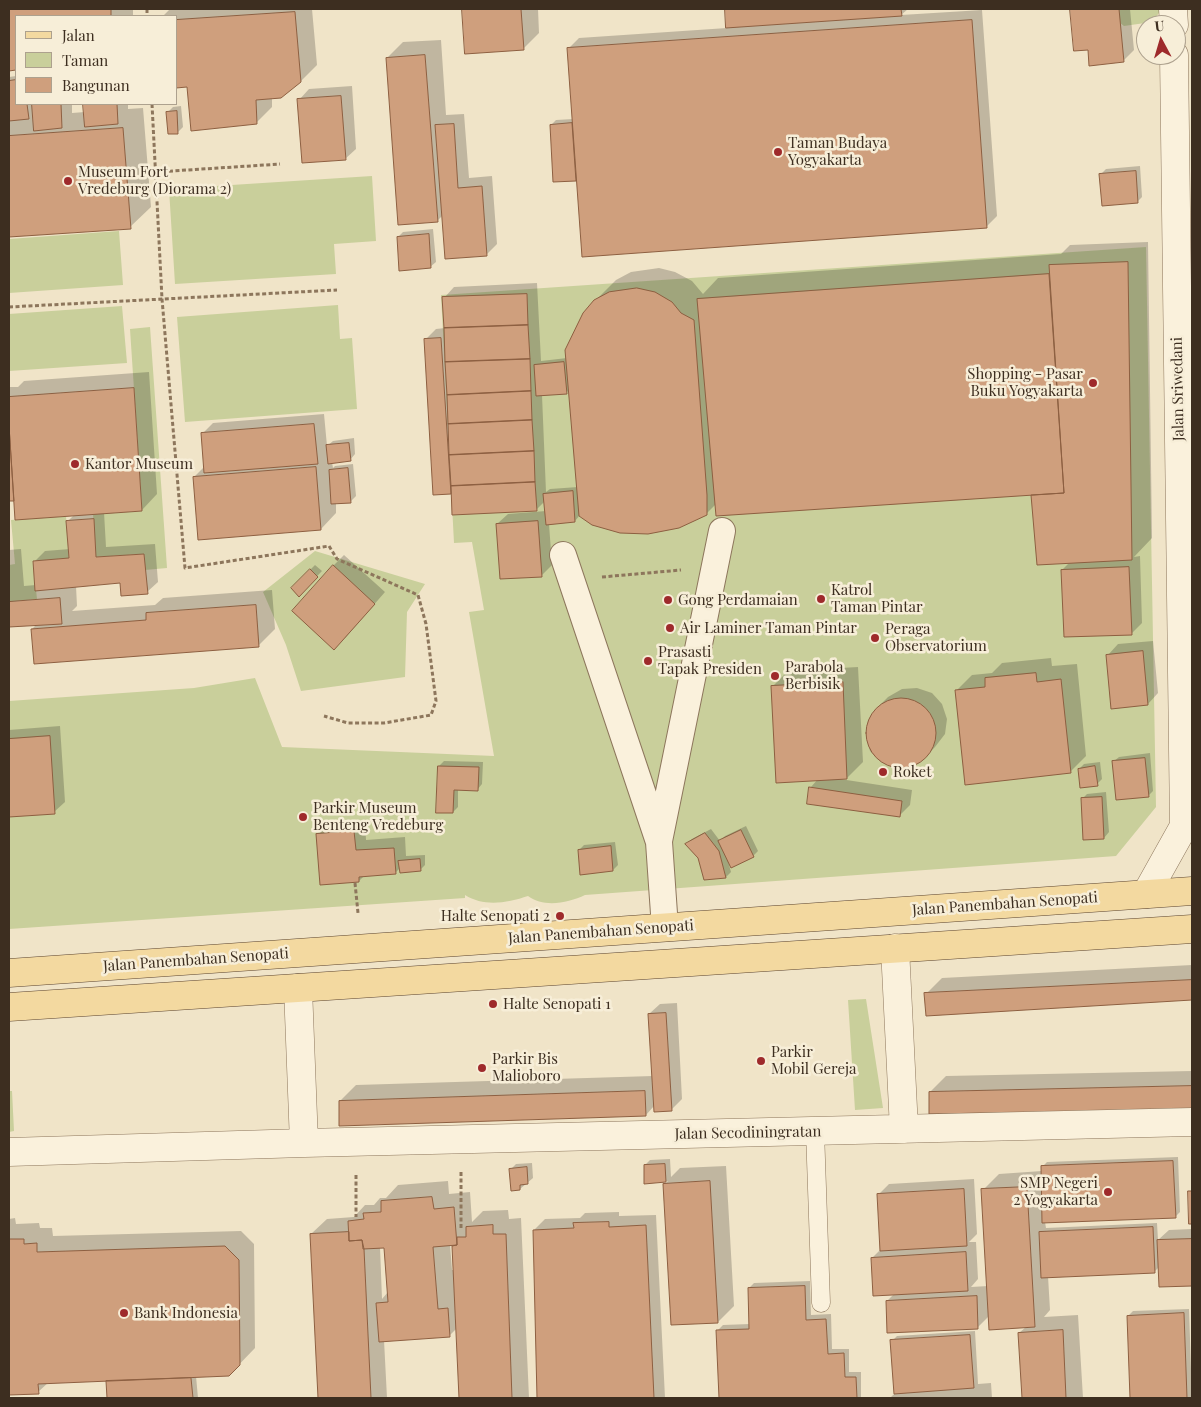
<!DOCTYPE html>
<style>
body{margin:0}
#map{position:relative;width:1201px;height:1407px;overflow:hidden;background:#f0e4c8;font-family:"Playfair Display",serif}
canvas{display:block}
.frame{position:absolute;inset:0;border:10px solid #3d2e20;pointer-events:none}
.legend{position:absolute;left:15px;top:15px;width:162px;height:90px;box-sizing:border-box;background:#f7eed8;border:1px solid #ada18e;margin:0;padding:6px 9px;list-style:none;font-size:15px;color:#3d2e20}
.legend li{display:flex;align-items:center;gap:10px;height:25px}
.legend b{width:25px;border:1px solid #ada18e}
.north{position:absolute;left:1136px;top:15px;width:50px;height:50px;box-sizing:border-box;background:#f7eed8;border:1px solid #ada18e;border-radius:50%;rotate:354deg;font-size:14px;font-weight:700;line-height:20px;text-align:center;color:#3d2e20}
.north::after{content:'';display:block;margin:auto;width:18px;height:22px;background:#9e2a2b;clip-path:polygon(50% 0,100% 100%,50% 72%,0 100%)}
</style>
<div id="map">
<canvas width="1201" height="1407"></canvas>
<div class="frame"></div>
<ul class="legend">
<li><b style="height:6px;background:#f3d9a0"></b>Jalan</li>
<li><b style="height:14px;background:#c9cf9b"></b>Taman</li>
<li><b style="height:14px;background:#cf9f7d"></b>Bangunan</li>
</ul>
<div class="north">U</div>
</div>
<script>
const c = document.querySelector('canvas').getContext('2d');
c.lineJoin = 'round';
function fill(path, color) { c.fillStyle = color; c.fill(path, 'evenodd'); }
function strokePath(path, color, width, dash) { c.strokeStyle = color; c.lineWidth = width; c.lineCap = dash ? 'butt' : 'round'; c.setLineDash(dash || []); c.stroke(path); }
function drawText(font, color, halo, rows, align = 'center') {
  c.font = font + ' "Playfair Display",serif'; c.lineWidth = 5; c.setLineDash([]); c.textBaseline = 'middle'; c.strokeStyle = halo; c.fillStyle = color; for (const [text, x, y, turn = 0] of rows) {
    c.save(); c.translate(x, y); c.rotate((+turn || 0) * Math.PI / 180); c.textAlign = isNaN(turn) ? turn : align; if (halo) c.strokeText(text, 0, 0); c.fillText(text, 0, 0); c.restore();
  }
}
fill(new Path2D(`
 M1102,9H1162L1152,22L1124,26Z
 M372,176L376,241L334,244L336,274L175,284L169,189Z
 M119,231L123,285L9,293V239Z
 M1146,247L1156,807L1116,856L585,895C568,903 544,908 528,896C507,903 484,907 465,895V898L9,929V701L194,688L255,678L282,747L494,756L469,612L484,610L472,542L454,543L441,295Z
 M338,305L340,339L352,338L357,409L185,422L177,317Z
 M122,306L127,363L9,371V314Z
 M150,327L167,568L145,570L144,554L96,557L93,514L142,511L130,329Z
 M66,516L69,558L33,561L37,599L9,602V565L15,564L11,520Z
 M315,551L425,584L407,612L405,677L301,691L286,645L263,592Z
 M866,999L883,1108L855,1110L848,1000Z
 M9,1091H12L14,1131L9,1132Z`), '#c9cf9b');
fill(new Path2D(`
 M9,9H133V16H16V69L9,70Z
 M170,9H312L317,65L301,81L272,98V107L256,123L188,85L176,87V16H163Z
 M463,9H538L539,33L523,49L466,53Z
 M726,9H908L901,15L982,10L997,216L986,227L577,178L575,179L551,125L556,120L573,119L568,49L579,38L727,28Z
 M1071,9H1130L1134,50L1123,61L1089,48L1075,50Z
 M441,40L446,115L464,114L469,178L492,176L497,244L486,255L443,215L437,221L387,58L403,42Z
 M16,76V104H72V113L85,112V104H128V109L143,108L151,207L130,227L9,236V77Z
 M352,86L356,149L345,159L299,100L309,89Z
 M181,106L183,127L178,132L168,112L173,107Z
 M1140,166L1142,197L1137,202L1101,174L1106,169Z
 M433,229L436,262L430,267L398,237L403,232Z
 M1148,242L1152,538L1134,557L1140,556L1142,623L1132,633L1062,570L1070,562L1032,493L716,504L706,514L580,515L575,521L549,524L552,565L541,576L497,524L508,514L546,511L545,501L536,510L452,493L434,494L425,340L436,329L445,328L444,298L454,287L537,283L541,361L567,358L595,301L616,280L631,272L659,268L675,272L692,281L703,294L718,278L1061,254L1070,245ZM570,389L578,487L550,489L546,492L542,395L566,393Z
 M149,372L157,494L142,510L104,512L106,547L155,544L158,582L147,592L121,582L76,586L77,606L72,611L155,605L163,598L272,590L275,629L259,645L32,629L37,624L9,626V550L21,549L24,586L36,585L34,562L45,551L70,549L67,522L75,514L15,498L9,500V387H18L24,381Z
 M324,414L327,446L333,441L354,438L355,454L350,460L332,462L333,468L335,466L353,464L356,496L351,501L336,503V513L321,529L194,477L205,466L202,434L213,423Z
 M344,555L385,592L345,638L333,566Z
 M315,565L322,571L299,595L292,588Z
 M1153,641L1158,693L1148,704L1108,655L1118,644Z
 M1051,658L1052,666L1077,664L1086,756L1070,772L956,691L972,675L992,673L1002,663Z
 M858,667L863,762L847,778L840,779L912,790L910,805L899,816L808,802L811,787L818,779L772,687L788,671Z
 M917,688L932,693L942,704L947,719L945,734L935,747L924,758L911,766L896,767L881,762L870,751L866,736L868,721L877,708L888,697L902,689Z
 M60,726L65,802L54,812L9,816V730Z
 M1150,753L1153,791L1148,796L1113,762L1119,757Z
 M444,761L483,762L482,784L477,790L458,789V807L453,812L439,766Z
 M1100,762L1102,779L1097,784L1079,769L1084,764Z
 M1106,792L1109,832L1104,838L1082,799L1087,794Z
 M365,821L366,840L405,837L406,856L425,855V865L420,870L400,868L395,873L365,875L359,881L317,834L328,823Z
 M746,826L758,851L753,856L728,861L731,872L726,877L705,879L699,857L687,844L692,839L711,829L720,841L725,836Z
 M615,842L618,865L613,870L579,850L584,845Z
 M1192,965V999L927,1014L926,994L942,978Z
 M677,1003L682,1099L671,1110L654,1106L646,1115L340,1101L356,1085L653,1076L649,1014L660,1004Z
 M1192,1071V1109L930,1092L946,1076Z
 M1178,1157L1180,1212L1175,1217L1045,1222L1046,1228L1157,1223L1158,1240L1169,1230L1192,1229V1285L1160,1286L1159,1267L1154,1272L1048,1276L1050,1310L1044,1317L1078,1315L1083,1398H1002L1023,1397L1019,1333L1026,1327L990,1315L978,1327L887,1301L894,1294L872,1258L881,1249L878,1195L889,1184L974,1179L977,1234L969,1242H976L978,1279L971,1287L988,1286L983,1190L999,1174L1042,1171V1167L1047,1162Z
 M670,1159L671,1177L680,1168L726,1166L734,1306L718,1322L664,1184L668,1181L646,1182L645,1165L650,1160Z
 M532,1163L533,1178L520,1189L511,1169L516,1164Z
 M448,1181L449,1194L470,1192L472,1222L483,1211L508,1210L509,1219L521,1218L529,1398H460L457,1328L450,1335L384,1340L387,1398H319L311,1234L327,1219L354,1217L365,1205H374L380,1198H386L398,1185ZM450,1245H453L454,1270H452ZM385,1246L388,1292L382,1299L380,1247Z
 M619,1212V1216L656,1215L665,1398H538L534,1230L545,1219L580,1218L585,1213Z
 M15,1218L16,1224L39,1223L40,1228H52L53,1236L241,1231L254,1244L255,1348L229,1375L196,1376L198,1398H108L107,1382L109,1380L49,1382L38,1392L9,1393V1219Z
 M810,1281L811,1315L831,1314L832,1349H849V1372H861V1398H720L718,1330L723,1325L750,1324L749,1288L754,1283Z
 M1189,1309L1192,1398H1131L1128,1316L1133,1311Z
 M975,1331L978,1384L991,1383L992,1398H890L895,1393L892,1341L897,1336Z`), '#0003');
const building = new Path2D(`
 M9,9H111V16H16V70L9,71Z
 M462,9H521L524,50L465,54Z
 M725,9H901L902,16L726,28Z
 M1070,9H1119L1124,62L1089,66L1088,50L1074,51Z
 M295,12L301,82L281,98L256,100L257,124L191,131L187,87L176,88V20Z
 M972,20L987,228L582,257L567,48Z
 M425,55L438,222L398,225L386,58Z
 M16,80V104H27L29,119L9,121V81Z
 M341,96L346,160L302,163L297,99Z
 M32,104H61L62,128L34,131Z
 M83,104H117L118,124L85,127Z
 M177,111L178,134H168L166,112Z
 M572,123L576,181L553,182L550,125Z
 M454,124L458,188L482,186L487,256L445,259L435,125Z
 M123,128L131,229L9,237V136Z
 M1136,171L1138,203L1102,206L1099,174Z
 M429,234L431,268L399,271L397,237Z
 M1128,262L1132,560L1037,565L1031,495L1064,493L1049,265Z
 M1049,274L1064,493L716,516L697,299Z
 M637,288L655,292L672,302L681,313L694,320L707,495V515L679,528L648,534L620,533L592,525L579,516L565,350L583,313L594,300L609,292Z
 M527,294L528,325L444,328L442,297Z
 M528,325L530,359L445,362L444,328Z
 M441,338L451,494L433,495L424,339Z
 M530,359L531,391L447,395L445,362Z
 M564,362L567,394L536,396L534,365Z
 M134,388L142,511L15,520L9,426V397Z
 M531,391L532,420L448,424L447,395Z
 M532,420L534,451L449,455L448,424Z
 M314,424L318,464L204,473L201,433Z
 M9,426L14,501H9Z
 M349,443L351,461L328,464L326,445Z
 M534,451L535,482L451,486L449,455Z
 M316,467L321,530L198,540L193,477Z
 M348,468L351,503L331,504L329,470Z
 M535,482L537,511L452,515L451,486Z
 M573,491L575,522L546,525L543,494Z
 M94,519L96,557L144,554L148,594L121,596L120,583L35,591L33,561L69,558L66,521Z
 M538,521L542,577L500,579L496,524Z
 M333,565L375,604L334,650L292,611Z
 M1129,567L1132,635L1064,637L1061,570Z
 M310,569L318,577L299,597L291,588Z
 M60,598L62,624L9,627V602Z
 M256,605L259,647L34,664L31,629L146,620V613Z
 M1143,651L1148,705L1111,709L1106,655Z
 M1036,673L1037,682L1061,679L1071,773L965,785L955,690L985,687V678Z
 M843,682L847,779L776,783L771,686Z
 M866 733a35 35 0 1 1 70 0a35 35 0 1 1-70 0Z
 M50,736L55,814L9,817V739Z
 M1145,758L1149,797L1116,800L1112,761Z
 M438,766L479,767L478,791L454,790L453,813H436Z
 M1095,766L1098,786L1080,788L1078,769Z
 M809,787L902,801L900,817L807,804Z
 M1102,797L1104,839L1083,840L1081,798Z
 M741,830L754,857L731,868L718,841Z
 M354,831L356,850L394,848L396,874L359,877V882L320,885L316,834Z
 M705,833L719,851L726,878L704,880L698,858L685,844Z
 M611,846L613,871L580,875L578,850Z
 M420,859L421,871L400,873L398,861Z
 M1192,980V1000L926,1016L924,993Z
 M666,1013L672,1111L654,1112L648,1014Z
 M1192,1086V1110L929,1114V1092Z
 M645,1091L646,1116L339,1126V1101Z
 M1173,1161L1176,1218L1042,1223L1041,1166Z
 M665,1164L666,1182L644,1184V1165Z
 M527,1167L528,1184L520,1185V1190L511,1191L509,1169Z
 M710,1181L718,1323L671,1325L663,1184Z
 M1027,1187L1035,1327L989,1330L981,1189Z
 M964,1189L967,1246L880,1251L877,1194Z
 M1188,1191H1192V1224H1189Z
 M432,1197L434,1209L454,1207L457,1245L433,1247L438,1309L448,1308L450,1337L379,1342L376,1303L388,1302L384,1248L363,1249L362,1240L349,1241L348,1221L364,1219L363,1213L381,1212V1201Z
 M609,1222V1227L646,1225L654,1398H537L533,1230L574,1228L573,1223Z
 M493,1225V1234H506L512,1398H459L452,1246L457,1245V1237H466V1227Z
 M1153,1227L1155,1273L1041,1278L1039,1232Z
 M349,1232V1241L362,1240L364,1249L371,1398H318L310,1234Z
 M9,1239H24V1244L37,1243V1252L225,1246L239,1260L240,1365L229,1376L38,1384L39,1394L9,1395Z
 M1192,1239V1286L1159,1287L1157,1240Z
 M966,1252L968,1291L873,1296L871,1258Z
 M805,1286L806,1320L826,1319L828,1354L844,1353L845,1377H856L857,1398H719L716,1330L749,1329L748,1288Z
 M977,1296L978,1329L887,1333L886,1301Z
 M1184,1313L1187,1398H1130L1127,1316Z
 M1063,1330L1066,1398H1022L1018,1333Z
 M970,1335L974,1388L894,1394L890,1340Z
 M191,1378L193,1398H107L106,1381Z`);
fill(building, '#cf9f7d');
strokePath(building, '#8d5f41', 1);
const service = new Path2D(`
 M815,1131L821,1303`);
const pedestrian = new Path2D(`
 M563,555L659,842L665,928
 M659,841L722,531`);
const minor = new Path2D(`
 M1173,9L1174,25
 M1146,894L1184,826L1174,55
 M895,948L904,1129
 M298,988L304,1143
 M9,1152L304,1143L1192,1122`);
const primary = new Path2D(`
 M9,973L1192,891
 M9,1007L1192,929`);
strokePath(service, '#8d765c', 19);
strokePath(pedestrian, '#8d765c', 28);
strokePath(minor, '#8d765c', 29);
strokePath(primary, '#5b4430', 29);
strokePath(new Path2D(`
 M147,9V16
 M152,104L162,299L185,568L329,546L337,559L418,595L426,624L436,701L431,715L384,723H348L324,716
 M156,172L280,164
 M9,307L337,290
 M602,577L681,570
 M355,883L358,913
 M461,1172V1228
 M356,1175V1217`), '#8d765c', 3, [4, 2.5]);
strokePath(service, '#faf1dc', 18);
strokePath(pedestrian, '#faf1dc', 26);
strokePath(minor, '#faf1dc', 28);
strokePath(primary, '#f3d9a0', 28);
for (const [x, y, r, color] of [
 [778,152,5,"#9e2a2b"],
 [68,181,5,"#9e2a2b"],
 [1093,383,5,"#9e2a2b"],
 [75,464,5,"#9e2a2b"],
 [821,599,5,"#9e2a2b"],
 [668,600,5,"#9e2a2b"],
 [670,628,5,"#9e2a2b"],
 [875,638,5,"#9e2a2b"],
 [648,661,5,"#9e2a2b"],
 [775,676,5,"#9e2a2b"],
 [883,772,5,"#9e2a2b"],
 [303,817,5,"#9e2a2b"],
 [560,916,5,"#9e2a2b"],
 [493,1004,5,"#9e2a2b"],
 [761,1061,5,"#9e2a2b"],
 [482,1068,5,"#9e2a2b"],
 [1108,1192,5,"#9e2a2b"],
 [124,1313,5,"#9e2a2b"]
]) { const dot = new Path2D(); dot.arc(x, y, r, 0, 2 * Math.PI); c.fillStyle = color; c.fill(dot); strokePath(dot, '#f7eed8', 2); }
drawText('15px', '#3d2e20', '#f7eed8', [
 ["Taman Budaya",788,143],
 ["Yogyakarta",788,160],
 ["Museum Fort",78,172],
 ["Vredeburg (Diorama 2)",78,189],
 ["Shopping - Pasar",1083,374,"right"],
 ["Buku Yogyakarta",1083,391,"right"],
 ["Kantor Museum",85,464],
 ["Katrol",831,590],
 ["Taman Pintar",831,607],
 ["Gong Perdamaian",678,600],
 ["Air Laminer Taman Pintar",680,628],
 ["Peraga",885,629],
 ["Observatorium",885,646],
 ["Prasasti",658,652],
 ["Tapak Presiden",658,669],
 ["Parabola",785,667],
 ["Berbisik",785,684],
 ["Roket",893,772],
 ["Parkir Museum",313,808],
 ["Benteng Vredeburg",313,825],
 ["Halte Senopati 2",550,916,"right"],
 ["Halte Senopati 1",503,1004],
 ["Parkir",771,1052],
 ["Mobil Gereja",771,1069],
 ["Parkir Bis",492,1059],
 ["Malioboro",492,1076],
 ["SMP Negeri",1098,1183,"right"],
 ["2 Yogyakarta",1098,1200,"right"],
 ["Bank Indonesia",134,1313]
], 'left');
drawText('15px', '#3d2e20', '#f7eed8', [
 ["Jalan Sriwedani",1178,389,-91],
 ["Jalan Panembahan Senopati",1005,904,-4],
 ["Jalan Panembahan Senopati",601,932,-4],
 ["Jalan Panembahan Senopati",196,960,-4],
 ["Jalan Secodiningratan",748,1133,-1]
]);
</script>
